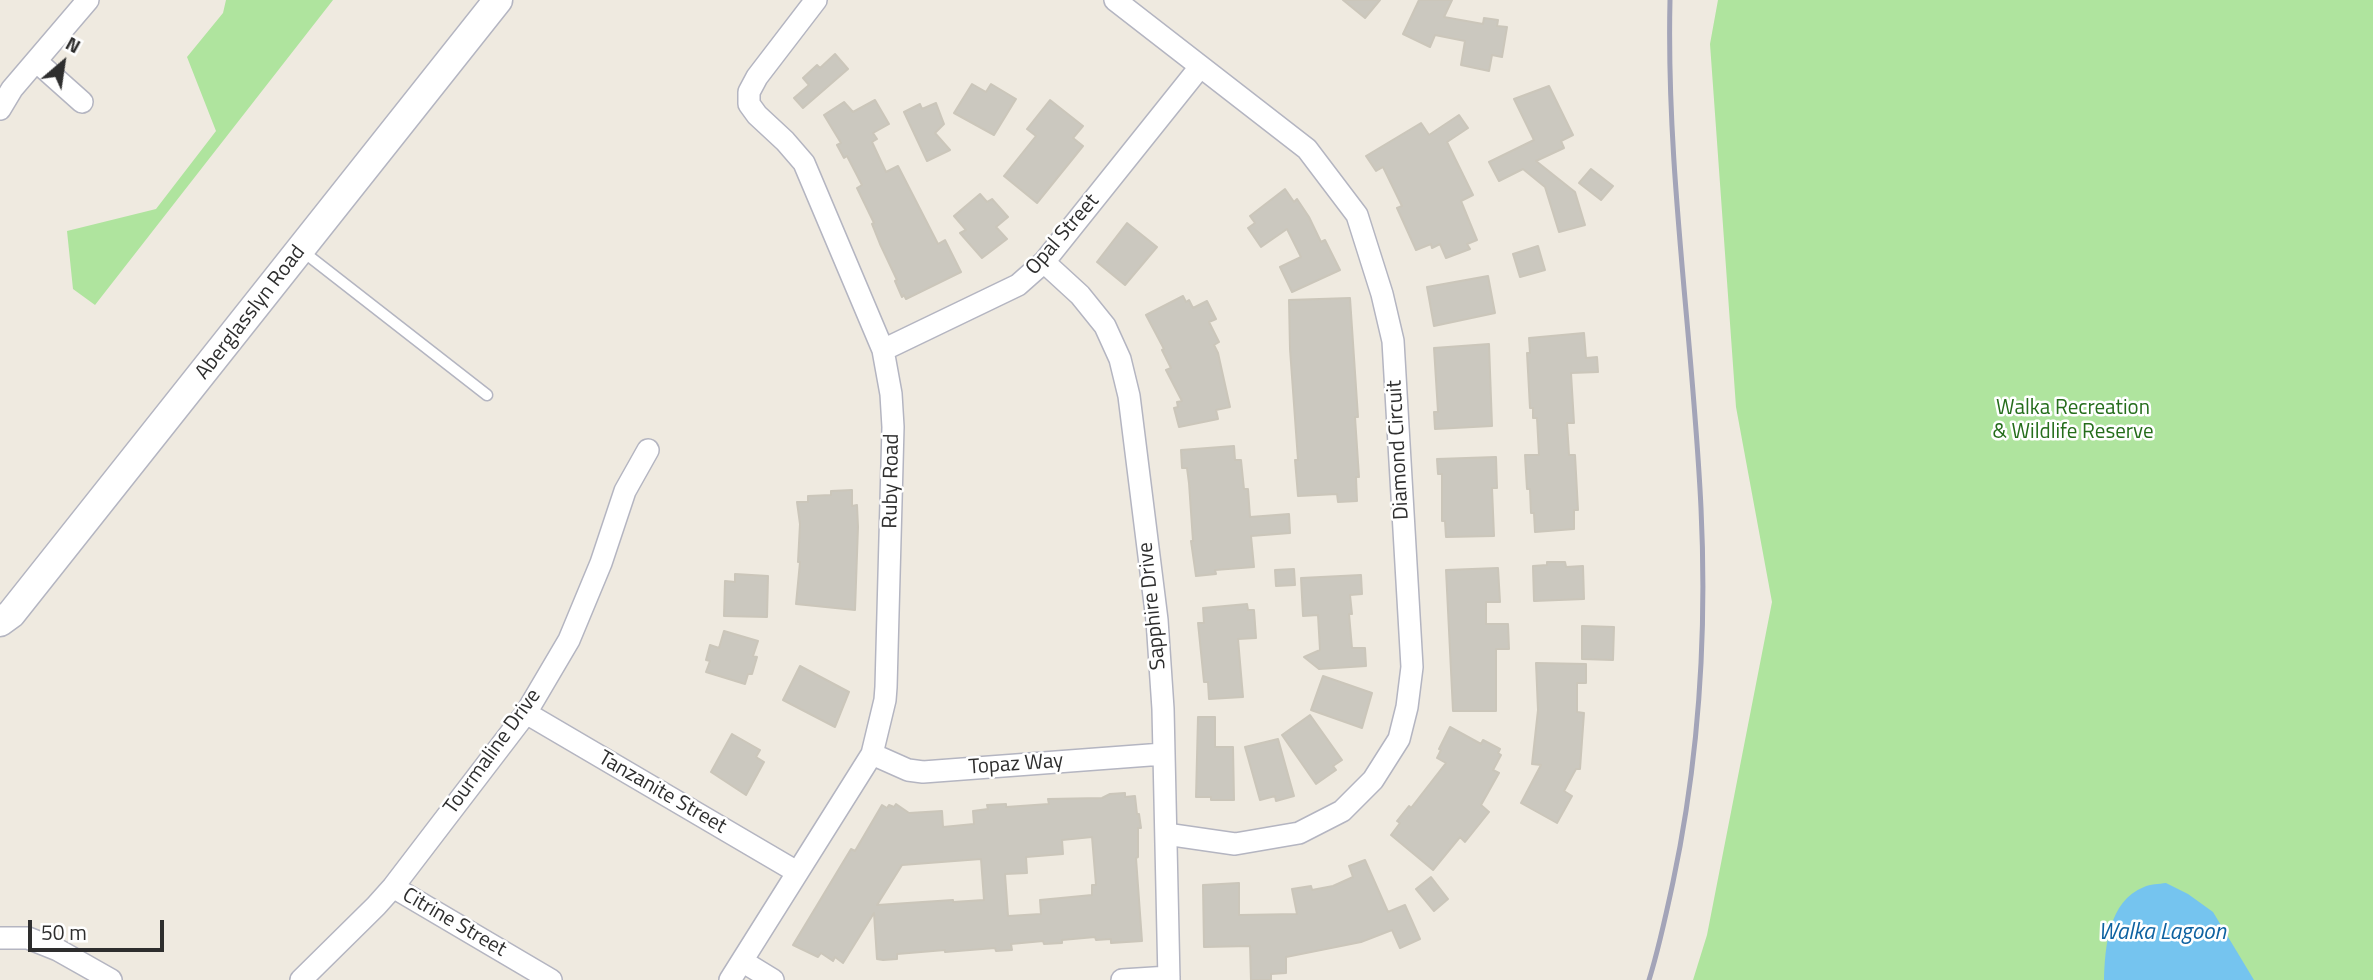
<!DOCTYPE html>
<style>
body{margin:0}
#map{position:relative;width:2373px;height:980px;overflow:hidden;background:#efeae0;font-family:"Titillium Web",sans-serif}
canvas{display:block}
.north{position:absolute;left:28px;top:28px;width:70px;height:70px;-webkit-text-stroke:5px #fff;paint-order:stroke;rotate:29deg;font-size:19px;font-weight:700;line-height:28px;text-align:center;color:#2e2e2e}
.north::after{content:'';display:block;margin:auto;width:24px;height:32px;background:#2e2e2e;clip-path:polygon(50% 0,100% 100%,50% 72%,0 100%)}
.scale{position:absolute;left:28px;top:920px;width:136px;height:32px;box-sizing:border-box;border:4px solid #2e2e2e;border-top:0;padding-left:9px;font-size:21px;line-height:24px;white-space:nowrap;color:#2e2e2e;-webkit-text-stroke:5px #fff;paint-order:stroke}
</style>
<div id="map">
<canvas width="2373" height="980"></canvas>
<div class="north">N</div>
<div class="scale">50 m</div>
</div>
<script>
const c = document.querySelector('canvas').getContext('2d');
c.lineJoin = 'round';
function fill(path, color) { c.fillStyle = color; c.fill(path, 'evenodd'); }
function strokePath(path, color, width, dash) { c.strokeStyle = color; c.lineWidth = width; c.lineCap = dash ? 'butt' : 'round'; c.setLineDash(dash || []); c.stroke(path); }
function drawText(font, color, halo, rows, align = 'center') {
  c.font = font + ' "Titillium Web",sans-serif'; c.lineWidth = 5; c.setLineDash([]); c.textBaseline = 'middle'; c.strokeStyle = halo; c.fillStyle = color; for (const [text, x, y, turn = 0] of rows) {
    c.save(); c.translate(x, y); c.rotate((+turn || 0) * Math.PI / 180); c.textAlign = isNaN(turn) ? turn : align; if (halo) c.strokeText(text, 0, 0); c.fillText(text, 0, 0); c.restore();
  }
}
fill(new Path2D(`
 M226,0H333L95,305L73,289L67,231L156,209L216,131L187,57L223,13Z
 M1718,0H2373V980H1693L1707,935L1772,602L1736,407L1710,44Z`), '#afe49e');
fill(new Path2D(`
 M2166,883L2188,894L2213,912L2254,980H2104C2105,948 2108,901 2144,887C2150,884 2159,884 2166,883Z`), '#75c4ef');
const building = new Path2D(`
 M1343,0H1380L1365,18Z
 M1419,0H1452L1444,17L1483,24L1484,18L1498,20L1497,26L1507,27L1502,57L1492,55L1489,71L1461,65L1465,41L1435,35L1430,47L1403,34Z
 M835,54L848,69L803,108L794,98L809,85L803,78L817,65L820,68Z
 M972,84L986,92L991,84L1016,99L994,135L954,113Z
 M1549,86L1573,135L1561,141L1564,148L1536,161L1575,192L1585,225L1559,232L1545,187L1523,169L1499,181L1489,162L1534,140L1514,99Z
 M875,100L889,124L873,133L877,139L872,142L886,172L898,166L938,244L945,240L961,272L906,299L904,295L902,297L895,281L897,280L880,244L872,224L874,223L857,188L862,185L847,156L844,158L837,145L841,143L824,115L844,102L853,112Z
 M1050,100L1083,126L1073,138L1083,146L1037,203L1004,176L1036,136L1027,129Z
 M936,103L944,124L935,133L950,150L927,161L904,112L920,104L922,109Z
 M1459,115L1468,128L1447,142L1473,195L1461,201L1477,240L1467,244L1470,249L1446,258L1440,244L1432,248L1431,244L1416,250L1397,208L1402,206L1383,167L1376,171L1366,156L1421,123L1429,135Z
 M1591,169L1613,186L1601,200L1579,183Z
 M1285,189L1294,202L1297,199L1309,217L1321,242L1325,240L1340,270L1292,292L1280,267L1301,257L1287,229L1261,247L1248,228L1255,223L1250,216Z
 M980,194L987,202L992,199L1008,217L996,227L1007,239L982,258L960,233L966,230L954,216Z
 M1127,223L1157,247L1125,285L1097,262Z
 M1538,246L1545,270L1520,277L1513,254Z
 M1488,276L1495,313L1434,326L1427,287Z
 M1183,296L1186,302L1189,300L1193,308L1207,301L1216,319L1209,322L1219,342L1214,345L1218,353L1230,407L1216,410L1218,419L1179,427L1174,408L1178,407L1177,402L1182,401L1166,370L1171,368L1162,350L1164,349L1146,315Z
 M1350,298L1358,417H1355L1359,477H1356L1357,501L1338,502L1337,494L1298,496L1295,460H1298L1290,349L1289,300Z
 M1584,333L1586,358L1597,357L1598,372L1571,373L1574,423H1567L1569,455H1575L1578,510H1574V529L1535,532L1534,513H1531L1530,489H1527L1525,455H1539L1537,418H1533V408H1530L1527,353H1530L1529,338Z
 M1489,344L1492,426L1435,429L1434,412H1438L1434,348Z
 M1234,446L1235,460H1241L1244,489H1248L1250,517L1289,514L1290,533L1251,536L1254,567L1215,570L1216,574L1196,576L1191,541H1193L1189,483L1187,468H1182L1181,450Z
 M1496,457L1497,488H1492L1494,536L1446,537L1445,521H1442V474H1438L1437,459Z
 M852,490V506L857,505L858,527L855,610L796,604L800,562H798L800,524L797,502H808V496L831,495V491Z
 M1547,562H1565L1566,567L1583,566L1584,599L1534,601L1533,566L1547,565Z
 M1498,568L1500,602H1486V624H1508L1509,649H1496V711H1453L1446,570Z
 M1294,569L1295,585L1276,586L1275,570Z
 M735,574L768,576L767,617L724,616L725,581L735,582Z
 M1361,575L1362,594L1350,595L1352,614H1349L1352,648H1365L1366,666L1319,669L1304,657L1320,650L1318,615L1303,616L1301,578Z
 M1247,604L1248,610H1254L1256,638L1238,639L1243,697L1209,699L1208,682H1204L1198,623H1204L1203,608Z
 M1582,626L1614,627L1613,660L1582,659Z
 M724,631L758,641L753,656L757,657L752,674H748L745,684L706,672L710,661L706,660L710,645L719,648Z
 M1536,663L1586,664V683H1577V712L1584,713L1580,769H1576L1564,791L1572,796L1557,823L1521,803L1541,765L1532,764L1538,710Z
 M800,666L849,692L835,727L783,700Z
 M1323,676L1372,693L1362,728L1311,710Z
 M1310,715L1342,760L1333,766L1336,770L1316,784L1282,735Z
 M1198,717H1215V747H1233L1234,800H1211V797H1196Z
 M1450,727L1481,744L1483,740L1500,749L1498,753L1501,755L1493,770L1499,773L1481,805L1489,812L1465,842L1460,837L1433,870L1391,835L1400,823L1397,821L1409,806L1411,808L1446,763L1437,758L1441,750L1439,749Z
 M732,734L760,750L756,757L764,762L746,795L711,772Z
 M1278,739L1294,796L1276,801L1275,796L1260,800L1245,747Z
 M1125,793V797L1135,796L1137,814H1139L1141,828H1138V857L1136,858L1142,941L1111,943V939L1096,940L1095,937L1062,940V943L1044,944L1043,941L1011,944L1012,950L996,951L995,948L945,952V950L897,954V959L883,960L877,959L874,913L843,963L835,957L833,961L821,953L818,957L793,945L851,849L855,851L882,805L887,808L889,805L894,807L896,804L909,813L942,811L943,827L974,824L973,811L988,809L987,805L1006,804V807L1049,804L1048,799L1102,798L1110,794ZM1092,837L1096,885H1092V895L1040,900L1041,914L1008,916L1005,874L1027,873L1026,857L1063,854L1062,840ZM981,859L984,900L953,902V900L877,905L902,865Z
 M1365,860L1388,912L1405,905L1420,939L1400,948L1392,930L1361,942L1286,957V973L1271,974V980H1251L1250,946L1204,947L1203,885L1239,883V915L1297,914L1292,889L1311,886L1312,890L1333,886L1353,877L1349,866Z
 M1431,877L1448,899L1434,911L1416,889Z`);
fill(building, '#cbc8bf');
strokePath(building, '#cbc6ba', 2);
const lane = new Path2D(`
 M301,250L487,395`);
const street = new Path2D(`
 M1115,0L1307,149L1357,215L1382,294L1393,341L1412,667L1407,707L1399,739L1373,780L1342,811L1299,833L1235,844L1166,834
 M36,61L82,102
 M0,109L12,89L88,0
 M1044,262L1080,295L1105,326L1120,359L1129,396L1157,620L1163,709L1169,980
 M883,350L1018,285L1044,262L1200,67
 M526,713L797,872
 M872,754L908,770L923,772L1163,754
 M393,887L551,980
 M0,938H28L58,950L111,980
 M742,961L773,980
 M301,980L376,906L393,887L526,713L569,640L601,563L625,491L648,450
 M730,980L872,754L885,700L886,687L893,427L891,394L883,350L804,163L785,141L757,115L749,104V92L757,77L816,0
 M1122,980L1169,977`);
const secondary = new Path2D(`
 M0,622L11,614L498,0`);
strokePath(lane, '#b4b5c1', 13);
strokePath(street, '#b4b5c1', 24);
strokePath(secondary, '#b4b5c1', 31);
strokePath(lane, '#fff', 10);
strokePath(street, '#fff', 21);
strokePath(secondary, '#fff', 28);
strokePath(new Path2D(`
 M1649,980C1659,948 1666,915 1673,882C1699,759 1707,633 1701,508C1693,339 1666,169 1670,0`), '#a3a4b8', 5);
drawText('21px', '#2e2e2e', '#fff', [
 ["Opal Street",1063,235,-49],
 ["Aberglasslyn Road",251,313,-52],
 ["Diamond Circuit",1399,450,-93],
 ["Ruby Road",892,481,-89],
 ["Sapphire Drive",1153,606,-96],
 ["Tourmaline Drive",493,752,-54],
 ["Topaz Way",1016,765,-4],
 ["Tanzanite Street",662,793,30],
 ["Citrine Street",454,923,30]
]);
drawText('21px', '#256d1b', '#fff', [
 ["Walka Recreation",2073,409],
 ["& Wildlife Reserve",2073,433]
]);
drawText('italic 23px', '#0e62a1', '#fff', [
 ["Walka Lagoon",2162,933]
]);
</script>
